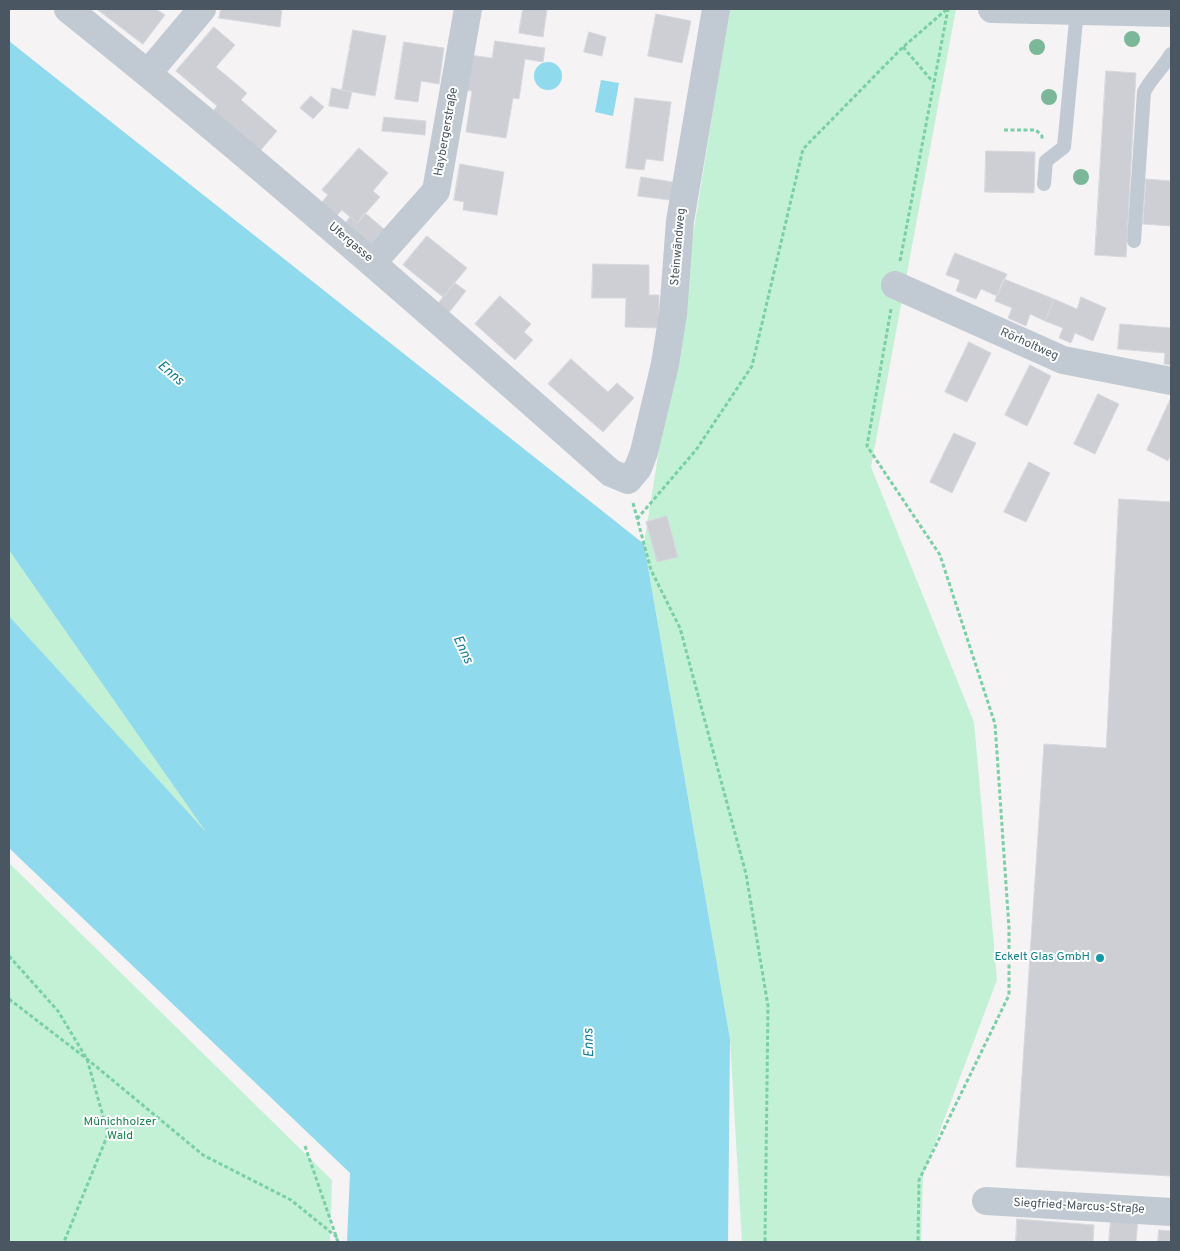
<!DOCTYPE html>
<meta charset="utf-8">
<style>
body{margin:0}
#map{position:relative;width:1180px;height:1251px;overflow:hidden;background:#f5f3f3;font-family:Overpass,sans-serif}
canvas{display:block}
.frame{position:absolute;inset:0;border:10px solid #4a5661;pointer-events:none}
</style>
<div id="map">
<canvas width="1180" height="1251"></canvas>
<div class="frame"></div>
</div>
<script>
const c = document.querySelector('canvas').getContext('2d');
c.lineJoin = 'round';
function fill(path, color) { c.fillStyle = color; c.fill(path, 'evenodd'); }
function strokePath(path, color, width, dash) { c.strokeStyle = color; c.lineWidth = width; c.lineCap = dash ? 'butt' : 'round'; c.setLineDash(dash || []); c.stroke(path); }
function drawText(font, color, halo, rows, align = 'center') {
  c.font = font + ' Overpass,sans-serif'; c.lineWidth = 4; c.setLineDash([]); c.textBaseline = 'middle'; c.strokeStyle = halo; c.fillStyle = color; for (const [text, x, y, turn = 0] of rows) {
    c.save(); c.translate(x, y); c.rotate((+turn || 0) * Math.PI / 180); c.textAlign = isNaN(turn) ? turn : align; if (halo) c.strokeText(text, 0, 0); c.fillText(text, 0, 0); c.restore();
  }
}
fill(new Path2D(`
 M729,9H956L871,467L974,722L997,980L923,1175L921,1242H742L730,1039L644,544Z
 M9,550L38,589L209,836L9,616Z
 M9,863L332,1180L330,1242H9Z`), '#c3f1d5');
fill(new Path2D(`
 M9,41L644,544L730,1039L728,1242H347L350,1173L9,848V616L206,832L9,550Z
 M534 76a14 14 0 1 1 28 0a14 14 0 1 1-28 0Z
 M601,80L619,83L613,116L595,112Z`), '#90daee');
const building = new Path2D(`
 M97,9H156L165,15L143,44Z
 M221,9H282L280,27L219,18Z
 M523,9H547L543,37L519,33Z
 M656,14L691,21L682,63L648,56Z
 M214,27L235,45L216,67L247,93L241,100L277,131L260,151L213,111L217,106L176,71Z
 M353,30L386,36L375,96L342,90Z
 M589,32L606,37L602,56L584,52Z
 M495,41L545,48L543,62L525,59L519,99L513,98L506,138L466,132L472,91L464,90L469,55L492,58Z
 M404,42L444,48L439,84L421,81L418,102L395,99Z
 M1106,71L1136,73L1126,257L1095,255Z
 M332,88L352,92L348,109L329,106Z
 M311,96L324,107L313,119L300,108Z
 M635,98L671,102L663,161L646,159L644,170L626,168Z
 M384,117L426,121L425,135L382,131Z
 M359,148L388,173L373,191L380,197L357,223L342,210L336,216L321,203L328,195L322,190Z
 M986,151L1035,152L1034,193L985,192Z
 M460,164L504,172L497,215L463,210L464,202L454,200Z
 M641,177L673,182L670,200L638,196Z
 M1146,179L1171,181V226L1143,224Z
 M365,213L384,229L370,244L345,223L350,217L357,223Z
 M427,236L467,268L443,297L403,265Z
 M955,253L1007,274L997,296L981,289L976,299L956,291L960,280L946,275Z
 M593,264L649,265V295H659V328L625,327L626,298H592Z
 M1004,279L1054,299L1045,321L1030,314L1026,326L1008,318L1012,308L995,301Z
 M455,283L466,291L447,315L436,306Z
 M500,296L531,324L524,332L533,340L515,360L475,324Z
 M1081,297L1106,308L1093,341L1075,333L1071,343L1059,338L1063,328L1045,321L1054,299L1077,309Z
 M1120,324L1171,328V365L1164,364L1165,353L1118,349Z
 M969,342L991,353L967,402L945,392Z
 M571,359L608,392L617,383L634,398L603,432L548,384Z
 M1030,365L1051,376L1027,426L1005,415Z
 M1098,394L1119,404L1095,454L1074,444Z
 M1170,400L1171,454L1168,461L1147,450Z
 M954,433L976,443L952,493L930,482Z
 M1029,462L1050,473L1026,522L1004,512Z
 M1119,499L1171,502V1176L1016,1167L1044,744L1106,748Z
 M667,516L678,557L657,562L646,522Z
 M1111,1216L1138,1218L1136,1242H1109Z
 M1017,1219L1094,1225L1093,1242H1016Z
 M1159,1230L1171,1231V1242H1158Z`);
fill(building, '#cdcfd5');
strokePath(building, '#d7d9de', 1);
strokePath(new Path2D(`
 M903,47L933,82
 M1004,130H1036L1042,136V141
 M900,261L948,9
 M891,309L867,446L940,555L995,724L1009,928V995L919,1180L918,1242
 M633,503L651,570L680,628L746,874L768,1006L765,1242
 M637,519L696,450L752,366L803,149L903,47L947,9
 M9,956L58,1011L87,1059L108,1134L64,1242
 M9,999L87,1059L203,1155L291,1200L338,1238
 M305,1146L338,1242`), '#7ad0a6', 3, [4, 2.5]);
strokePath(new Path2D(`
 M1044,184L1046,161L1064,147L1077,10
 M1134,241L1144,92C1151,78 1163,68 1171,54`), '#c1cad2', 14);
strokePath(new Path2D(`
 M68,9C254,158 433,315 611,473L628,480L638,468L644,452L665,364L673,314L680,221L716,9
 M992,9L1171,13
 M148,73L202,9
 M373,262L436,191L468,9
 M895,285L1063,360L1171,381
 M986,1201L1171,1212`), '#c1cad2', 28);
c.fillStyle = '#7bb799';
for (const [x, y] of [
 [1132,39],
 [1037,47],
 [1049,97],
 [1081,177]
]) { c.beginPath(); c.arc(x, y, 8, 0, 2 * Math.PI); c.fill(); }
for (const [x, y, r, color] of [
 [1100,958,5,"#0f9aa8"]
]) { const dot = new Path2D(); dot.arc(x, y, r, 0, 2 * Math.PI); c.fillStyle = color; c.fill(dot); strokePath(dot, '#fff', 2); }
drawText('12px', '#4a5661', '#fff', [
 ["Haybergerstraße",447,132,-80],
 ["Ufergasse",350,243,40],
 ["Steinwändweg",679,247,-85],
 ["Rörholtweg",1029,345,24],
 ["Siegfried-Marcus-Straße",1079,1207,3]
]);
drawText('12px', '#0d838f', '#fff', [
 ["Eckelt Glas GmbH",1090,958]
], 'right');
drawText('12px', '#17864f', '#fff', [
 ["Münichholzer",120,1123],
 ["Wald",120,1137]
]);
drawText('italic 14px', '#0c7c9b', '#fff', [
 ["Enns",170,374,41],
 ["Enns",462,650,65],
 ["Enns",590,1043,-92]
]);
</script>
